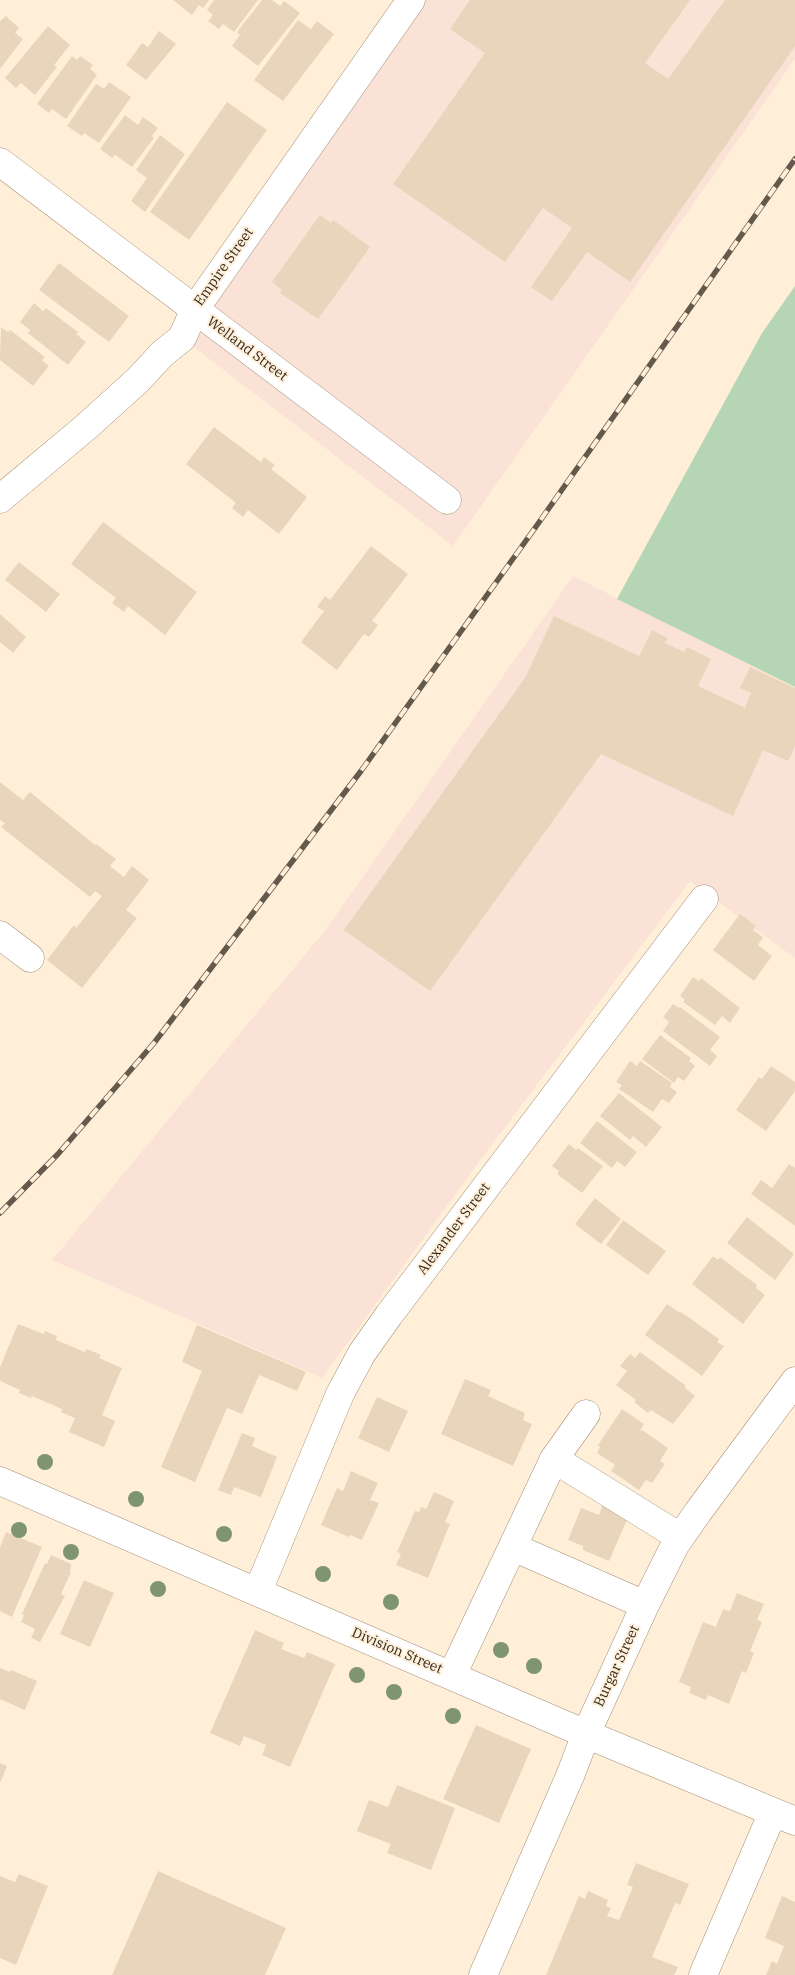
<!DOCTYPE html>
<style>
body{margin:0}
canvas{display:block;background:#ffefd9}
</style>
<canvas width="795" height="1975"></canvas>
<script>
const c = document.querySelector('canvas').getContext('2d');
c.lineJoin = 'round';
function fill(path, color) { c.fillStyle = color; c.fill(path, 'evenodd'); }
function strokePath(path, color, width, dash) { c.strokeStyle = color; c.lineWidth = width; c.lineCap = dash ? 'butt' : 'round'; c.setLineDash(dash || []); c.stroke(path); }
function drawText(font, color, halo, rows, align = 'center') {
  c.font = font + ' "IBM Plex Serif",serif'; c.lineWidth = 4; c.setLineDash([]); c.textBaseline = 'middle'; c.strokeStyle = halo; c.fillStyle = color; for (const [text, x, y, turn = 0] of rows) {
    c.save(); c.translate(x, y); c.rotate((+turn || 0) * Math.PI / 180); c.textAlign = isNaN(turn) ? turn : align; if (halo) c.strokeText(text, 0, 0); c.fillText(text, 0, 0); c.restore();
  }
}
fill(new Path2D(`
 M411,0H795V59L453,546L182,338Z
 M573,576L795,688V958L690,881L478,1163L322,1378L52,1260L327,928Z`), '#fae2d7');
fill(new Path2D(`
 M795,286V687L617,599L762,333Z`), '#b5d5b5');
fill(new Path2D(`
 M173,0H209L203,8L199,5L192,15Z
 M214,0H258L234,32L223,24L219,29L208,21L213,15L207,10Z
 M262,0H272L280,6L284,1L300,13L258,66L232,46L240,35L237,32Z
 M470,0H690L645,63L668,79L725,0H795V46L630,282L587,252L552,301L531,287L572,228L543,208L505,262L393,184L485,53L450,29Z
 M6,16L19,28L15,33L23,39L0,69V21Z
 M298,20L311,29L317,21L334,34L283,101L254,80Z
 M48,26L70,45L54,65L57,67L35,95L21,83L16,88L5,78Z
 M159,31L176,44L146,80L126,65L142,43L148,47Z
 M72,56L77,60L80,56L93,65L90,69L97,75L66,119L52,109L49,113L37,104Z
 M109,82L131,97L99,143L84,133L82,136L67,126L96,84L104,89Z
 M227,102L267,130L189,240L150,212Z
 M125,115L138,125L143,117L158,128L152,136L154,138L132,167L115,155L112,158L100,149Z
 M160,135L185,154L145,212L131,201L147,178L136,170Z
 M320,215L331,223L333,220L370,247L318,319L280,293L282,290L272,282Z
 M59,263L129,316L109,342L39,290Z
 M34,303L43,311L46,308L78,332L76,334L86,342L68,365L28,333L30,330L20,322Z
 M1,327L8,332L10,330L45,357L42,360L49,366L33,386L0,360Z
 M214,427L261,462L264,457L275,465L271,469L307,497L279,534L248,510L243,517L232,508L236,503L186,464Z
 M103,522L197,592L165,635L128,606L124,612L112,603L116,598L71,564Z
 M371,546L408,574L372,621L378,625L369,637L364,634L337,670L301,642L324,611L317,607L325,596L330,600Z
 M19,562L60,594L46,612L5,580Z
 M0,614L26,637L13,653L0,642Z
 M554,616L639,656L652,630L668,638L665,643L684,652L687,647L711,659L698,686L745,708L751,693L740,688L750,667L795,688V746L788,761L763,750L733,816L601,754L430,991L344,930L525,678Z
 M0,782L23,800L30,792L95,845L96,844L116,859L110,866L124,877L132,866L149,880L126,910L137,918L82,988L47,960L74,925L76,928L102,896L95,891L90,897L1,827L5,823L0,820Z
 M740,914L756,926L753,930L763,937L758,945L772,956L754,981L713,950Z
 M693,977L699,981L701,978L740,1008L730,1023L722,1016L715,1025L683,1002L685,1000L680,996Z
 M673,1004L679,1008L680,1007L720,1037L710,1050L717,1056L710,1066L663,1031L669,1022L663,1017Z
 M660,1035L691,1058L689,1061L695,1066L684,1081L678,1077L674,1083L642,1059Z
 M630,1061L637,1066L640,1061L672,1083L670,1087L677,1092L669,1103L662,1099L653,1112L619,1089L622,1085L616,1082Z
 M771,1066L795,1082V1091L766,1131L736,1110L759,1077L762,1079Z
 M619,1093L662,1127L646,1147L633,1136L630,1140L600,1116Z
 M597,1121L637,1152L625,1167L617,1161L612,1168L580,1143Z
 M569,1144L576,1150L578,1148L603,1166L582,1193L557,1174L559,1171L552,1166Z
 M789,1164L795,1168V1226L751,1194L761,1180L772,1188Z
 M595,1198L621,1219L601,1244L575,1224Z
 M747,1217L794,1254L775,1280L727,1243Z
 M623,1220L666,1251L648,1275L606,1245Z
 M713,1256L718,1260L720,1257L757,1285L756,1288L765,1295L743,1324L692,1284Z
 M667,1304L680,1313L681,1312L719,1339L717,1342L724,1346L702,1376L645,1335Z
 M18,1324L44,1334L45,1331L57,1336L56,1340L85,1352L87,1349L101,1355L99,1358L122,1368L102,1415L115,1421L104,1447L69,1432L75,1418L61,1412L62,1409L32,1396L31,1398L19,1393L20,1390L0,1381V1367Z
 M197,1325L306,1372L297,1391L259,1375L242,1414L227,1408L195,1482L161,1467L202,1371L182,1362Z
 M640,1352L685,1385V1388L695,1396L673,1424L651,1410L648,1413L634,1402L636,1400L616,1385L627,1371L620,1366L630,1354L635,1358Z
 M465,1379L491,1390L488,1396L525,1413L523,1420L532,1424L513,1466L441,1434Z
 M377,1397L408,1411L389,1452L358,1438Z
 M622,1409L644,1424L639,1432L642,1430L668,1448L660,1461L665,1464L652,1483L646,1480L639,1490L611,1471L615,1465L597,1453L600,1447L598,1445Z
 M242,1433L255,1438L252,1446L277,1457L261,1497L234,1487L231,1495L218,1490Z
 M351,1471L378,1483L370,1500L379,1503L362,1540L350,1535L349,1537L321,1525L337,1488L343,1491Z
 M434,1492L454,1501L445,1522L450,1524L428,1578L396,1565L401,1554L397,1552L415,1511L419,1512L421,1507L426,1509Z
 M603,1504L629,1515L609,1561L583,1550V1546L568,1540L581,1508L599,1515Z
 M6,1532L42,1547L12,1617L0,1611V1547Z
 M51,1555L71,1564L70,1572H71L61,1594L65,1596L40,1642L31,1638L35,1629L21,1622L24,1615L22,1614L45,1563L47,1564Z
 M84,1580L114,1593L90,1647L60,1634Z
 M737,1593L764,1604L757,1620L762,1622L750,1651L754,1653L746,1673L742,1671L729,1704L708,1695L706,1700L689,1693L691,1687L679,1682L703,1622L716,1627L723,1609L730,1611Z
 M255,1630L284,1643L281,1649L304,1658L307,1652L335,1664L290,1767L262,1755L266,1745L244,1736L240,1746L210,1733Z
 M0,1668L10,1672L11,1670L37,1681L25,1710L0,1699Z
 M476,1725L531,1749L499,1823L443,1799Z
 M0,1763L7,1766L0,1783Z
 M397,1785L455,1808L431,1870L387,1853L391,1844L357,1831L369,1800L388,1807Z
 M636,1863L689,1884L680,1905L675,1903L652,1957L678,1967L674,1975H546L579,1896L585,1899L588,1891L608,1900L606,1906L611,1908L607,1916L619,1920L633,1887L627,1885Z
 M158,1871L286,1928L265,1975H112Z
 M19,1874L48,1886L16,1965L0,1958V1876L15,1882Z
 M782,1896L795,1902V1975H766L772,1961L777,1964L784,1946L765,1938Z`), '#e9d5bb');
const minor = new Path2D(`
 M0,162L447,500
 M0,499L86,427L138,380L162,354L182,338L195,309L411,0
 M0,935L30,958
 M554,1459L680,1537
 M0,1481L586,1734L645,1605L675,1545L698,1512L795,1381
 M513,1547L645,1605
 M258,1591L340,1394L362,1353L389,1315L704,899
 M452,1675L554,1459L586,1414
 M703,1975L773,1812`);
const major = new Path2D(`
 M483,1975L570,1776L586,1734L795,1821`);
strokePath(minor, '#a39077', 29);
strokePath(major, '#a39077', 29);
strokePath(minor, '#fff', 28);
strokePath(major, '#fff', 28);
const rail = new Path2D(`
 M0,1213L58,1154L154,1043L361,771L535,528L795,159`);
strokePath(rail, '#63594c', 5.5);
strokePath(rail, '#ffefd9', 4, [11]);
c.fillStyle = '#7f9470';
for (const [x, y] of [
 [45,1462],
 [136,1499],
 [19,1530],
 [224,1534],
 [71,1552],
 [323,1574],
 [158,1589],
 [391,1602],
 [501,1650],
 [534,1666],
 [357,1675],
 [394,1692],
 [453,1716]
]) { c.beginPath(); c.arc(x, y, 8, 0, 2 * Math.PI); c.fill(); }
drawText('14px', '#31291f', '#ffefd9', [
 ["Empire Street",224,267,-55],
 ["Welland Street",247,349,37],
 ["Alexander Street",454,1229,-53],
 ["Division Street",397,1651,23],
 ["Burgar Street",617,1666,-65]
]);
</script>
